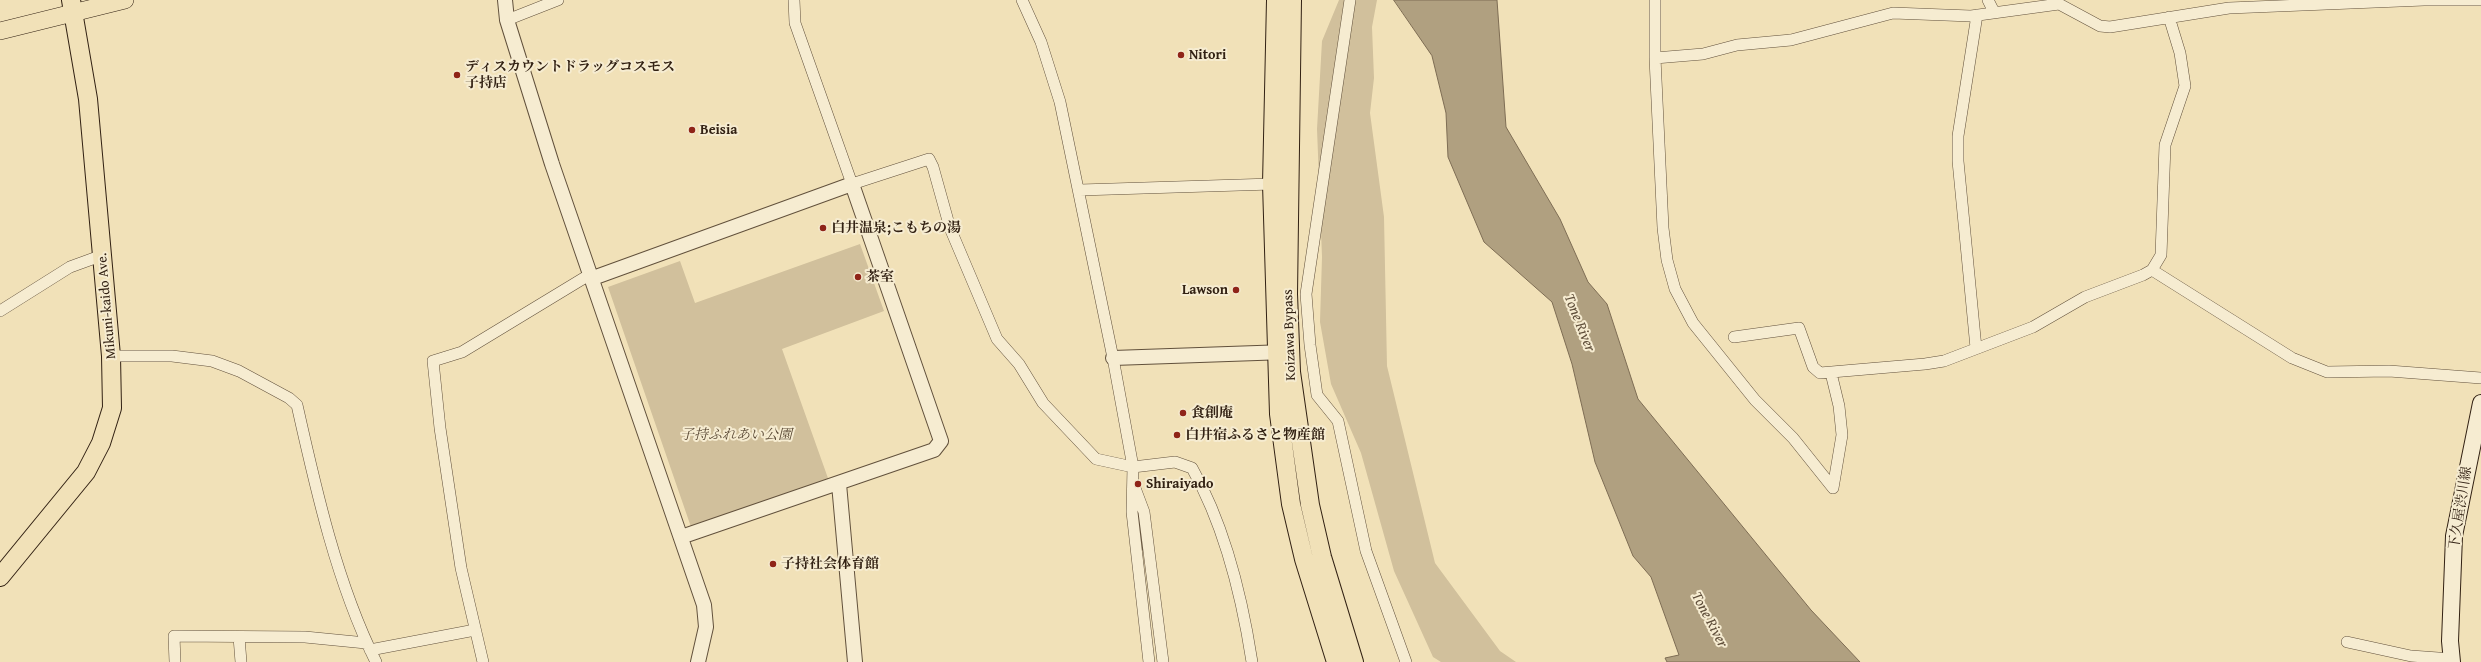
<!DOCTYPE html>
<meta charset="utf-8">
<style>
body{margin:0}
canvas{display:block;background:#f1e1b8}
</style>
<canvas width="2481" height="662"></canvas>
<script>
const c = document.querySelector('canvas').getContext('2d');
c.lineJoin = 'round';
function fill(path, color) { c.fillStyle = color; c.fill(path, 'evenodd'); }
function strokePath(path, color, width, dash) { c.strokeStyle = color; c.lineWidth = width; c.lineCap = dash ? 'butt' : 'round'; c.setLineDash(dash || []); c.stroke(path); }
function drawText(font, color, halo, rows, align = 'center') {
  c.font = font + ' "Gentium Book Plus","Noto Serif JP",serif'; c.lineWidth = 4; c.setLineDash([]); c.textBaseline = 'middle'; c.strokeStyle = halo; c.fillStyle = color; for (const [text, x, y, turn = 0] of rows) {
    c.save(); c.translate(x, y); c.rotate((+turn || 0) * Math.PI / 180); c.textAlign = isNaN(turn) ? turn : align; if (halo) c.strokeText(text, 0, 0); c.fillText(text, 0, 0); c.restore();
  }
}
fill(new Path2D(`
 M1339,0H1377L1372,27L1374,78L1370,113L1384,217L1387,366L1435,563L1500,651L1516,662H1441L1433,657L1394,571L1361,453L1331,384L1320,322L1322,257L1317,129L1322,41Z
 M860,244L884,311L782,349L829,481L691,527L608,287L680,261L695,303Z`), '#d1c09c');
const water = new Path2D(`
 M1394,0H1497L1506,127L1560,219L1588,282L1607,304L1638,399L1811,610L1860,662H1667L1665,658L1679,655L1651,577L1633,556L1595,462L1572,364L1552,302L1484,242L1448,157L1446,113L1432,56Z`);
fill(water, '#b0a080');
strokePath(water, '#7e6d54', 1);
strokePath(new Path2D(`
 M1139,515L1143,549`), '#7e6d54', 3);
const minor = new Path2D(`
 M794,0L795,23L852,184L929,159L933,167L950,228L997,339L1019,364L1043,403L1096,459L1133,467L1175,462L1192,468C1225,526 1242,597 1252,662
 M1022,0L1041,42L1060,102L1113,358L1133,467L1132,512L1149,662
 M1350,0L1306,294L1310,345L1317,395L1338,421L1366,551L1406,662
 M1655,0V58L1663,228L1667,260L1675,289L1693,323L1755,400L1793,438L1833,488
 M1988,0L1994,12
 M2424,0H2481
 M507,20L558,0
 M1655,58L1703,54L1737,45L1791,40L1893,13L1971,16L2059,4L2100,26L2110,27L2229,8L2424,0
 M1080,190L1272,184
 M2152,270L2292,358L2327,372L2389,371L2481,378
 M0,311L70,267L103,255
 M1734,337L1799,328L1813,367L1820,373L1925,364L1944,361L2033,327L2085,297L2143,275L2152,270L2161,255L2165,145L2185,86L2180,53L2169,17
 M1976,348L1958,161V136L1977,15
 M111,356H172L212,361L239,371L289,398L297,405C316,490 337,584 376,662
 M1831,373L1839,406L1842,435L1833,488
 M1135,488L1144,512L1163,662
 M239,637L241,662
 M2347,642L2411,656L2452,659
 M370,650L475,630
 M175,662L174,636L305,637L366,643
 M483,662L461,568L440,428L433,361L462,352L584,278H593`);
const tertiary = new Path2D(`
 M505,0L507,20L552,164L704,605L706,627L698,662
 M593,278L852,184L941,441L934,450L681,537
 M1113,358L1286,352
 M839,484L855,662`);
const secondary = new Path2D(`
 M2452,662L2450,641L2454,536L2481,403`);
const primary = new Path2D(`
 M0,31L125,0`);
const trunk = new Path2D(`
 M1276,0L1272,184L1279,414L1291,504L1304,559L1336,662
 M1292,0L1288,294L1291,372L1310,505L1322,557L1354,662
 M0,577L86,472L101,443L112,408L111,356L88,99L71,0`);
strokePath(minor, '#62513c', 12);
strokePath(tertiary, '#62513c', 16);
strokePath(secondary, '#322113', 18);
strokePath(primary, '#322113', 18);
strokePath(trunk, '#322113', 20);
strokePath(minor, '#f6ecd1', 11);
strokePath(tertiary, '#f6ecd1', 14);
strokePath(secondary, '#f6ecd1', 16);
strokePath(primary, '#f1e1b8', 17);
strokePath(trunk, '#f1e1b8', 18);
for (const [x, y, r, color] of [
 [1181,55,4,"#8f2418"],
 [457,75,4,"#8f2418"],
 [692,130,4,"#8f2418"],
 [823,228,4,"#8f2418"],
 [858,277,4,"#8f2418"],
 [1236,290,4,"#8f2418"],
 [1183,413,4,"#8f2418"],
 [1177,435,4,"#8f2418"],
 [1138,484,4,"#8f2418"],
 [773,564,4,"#8f2418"]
]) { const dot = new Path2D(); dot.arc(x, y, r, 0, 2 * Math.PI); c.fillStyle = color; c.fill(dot); strokePath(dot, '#f6ecd1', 1.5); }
drawText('bold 14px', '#322113', '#f6ecd1', [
 ["Nitori",1189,55],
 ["ディスカウントドラッグコスモス",465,67],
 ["子持店",465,83],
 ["Beisia",700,130],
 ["白井温泉;こもちの湯",831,228],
 ["茶室",866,277],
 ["Lawson",1228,290,"right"],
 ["食創庵",1191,413],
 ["白井宿ふるさと物産館",1185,435],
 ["Shiraiyado",1146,484],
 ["子持社会体育館",781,564]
], 'left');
drawText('14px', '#322113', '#f6ecd1', [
 ["Mikuni-kaido Ave.",107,306,-95],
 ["Koizawa Bypass",1290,335,-92],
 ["下久屋渋川線",2461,508,-81]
]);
drawText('italic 14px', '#5a4935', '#f6ecd1', [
 ["子持ふれあい公園",736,435]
]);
drawText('italic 15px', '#5e4d39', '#f6ecd1', [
 ["Tone River",1579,323,68],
 ["Tone River",1709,620,62]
]);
</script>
